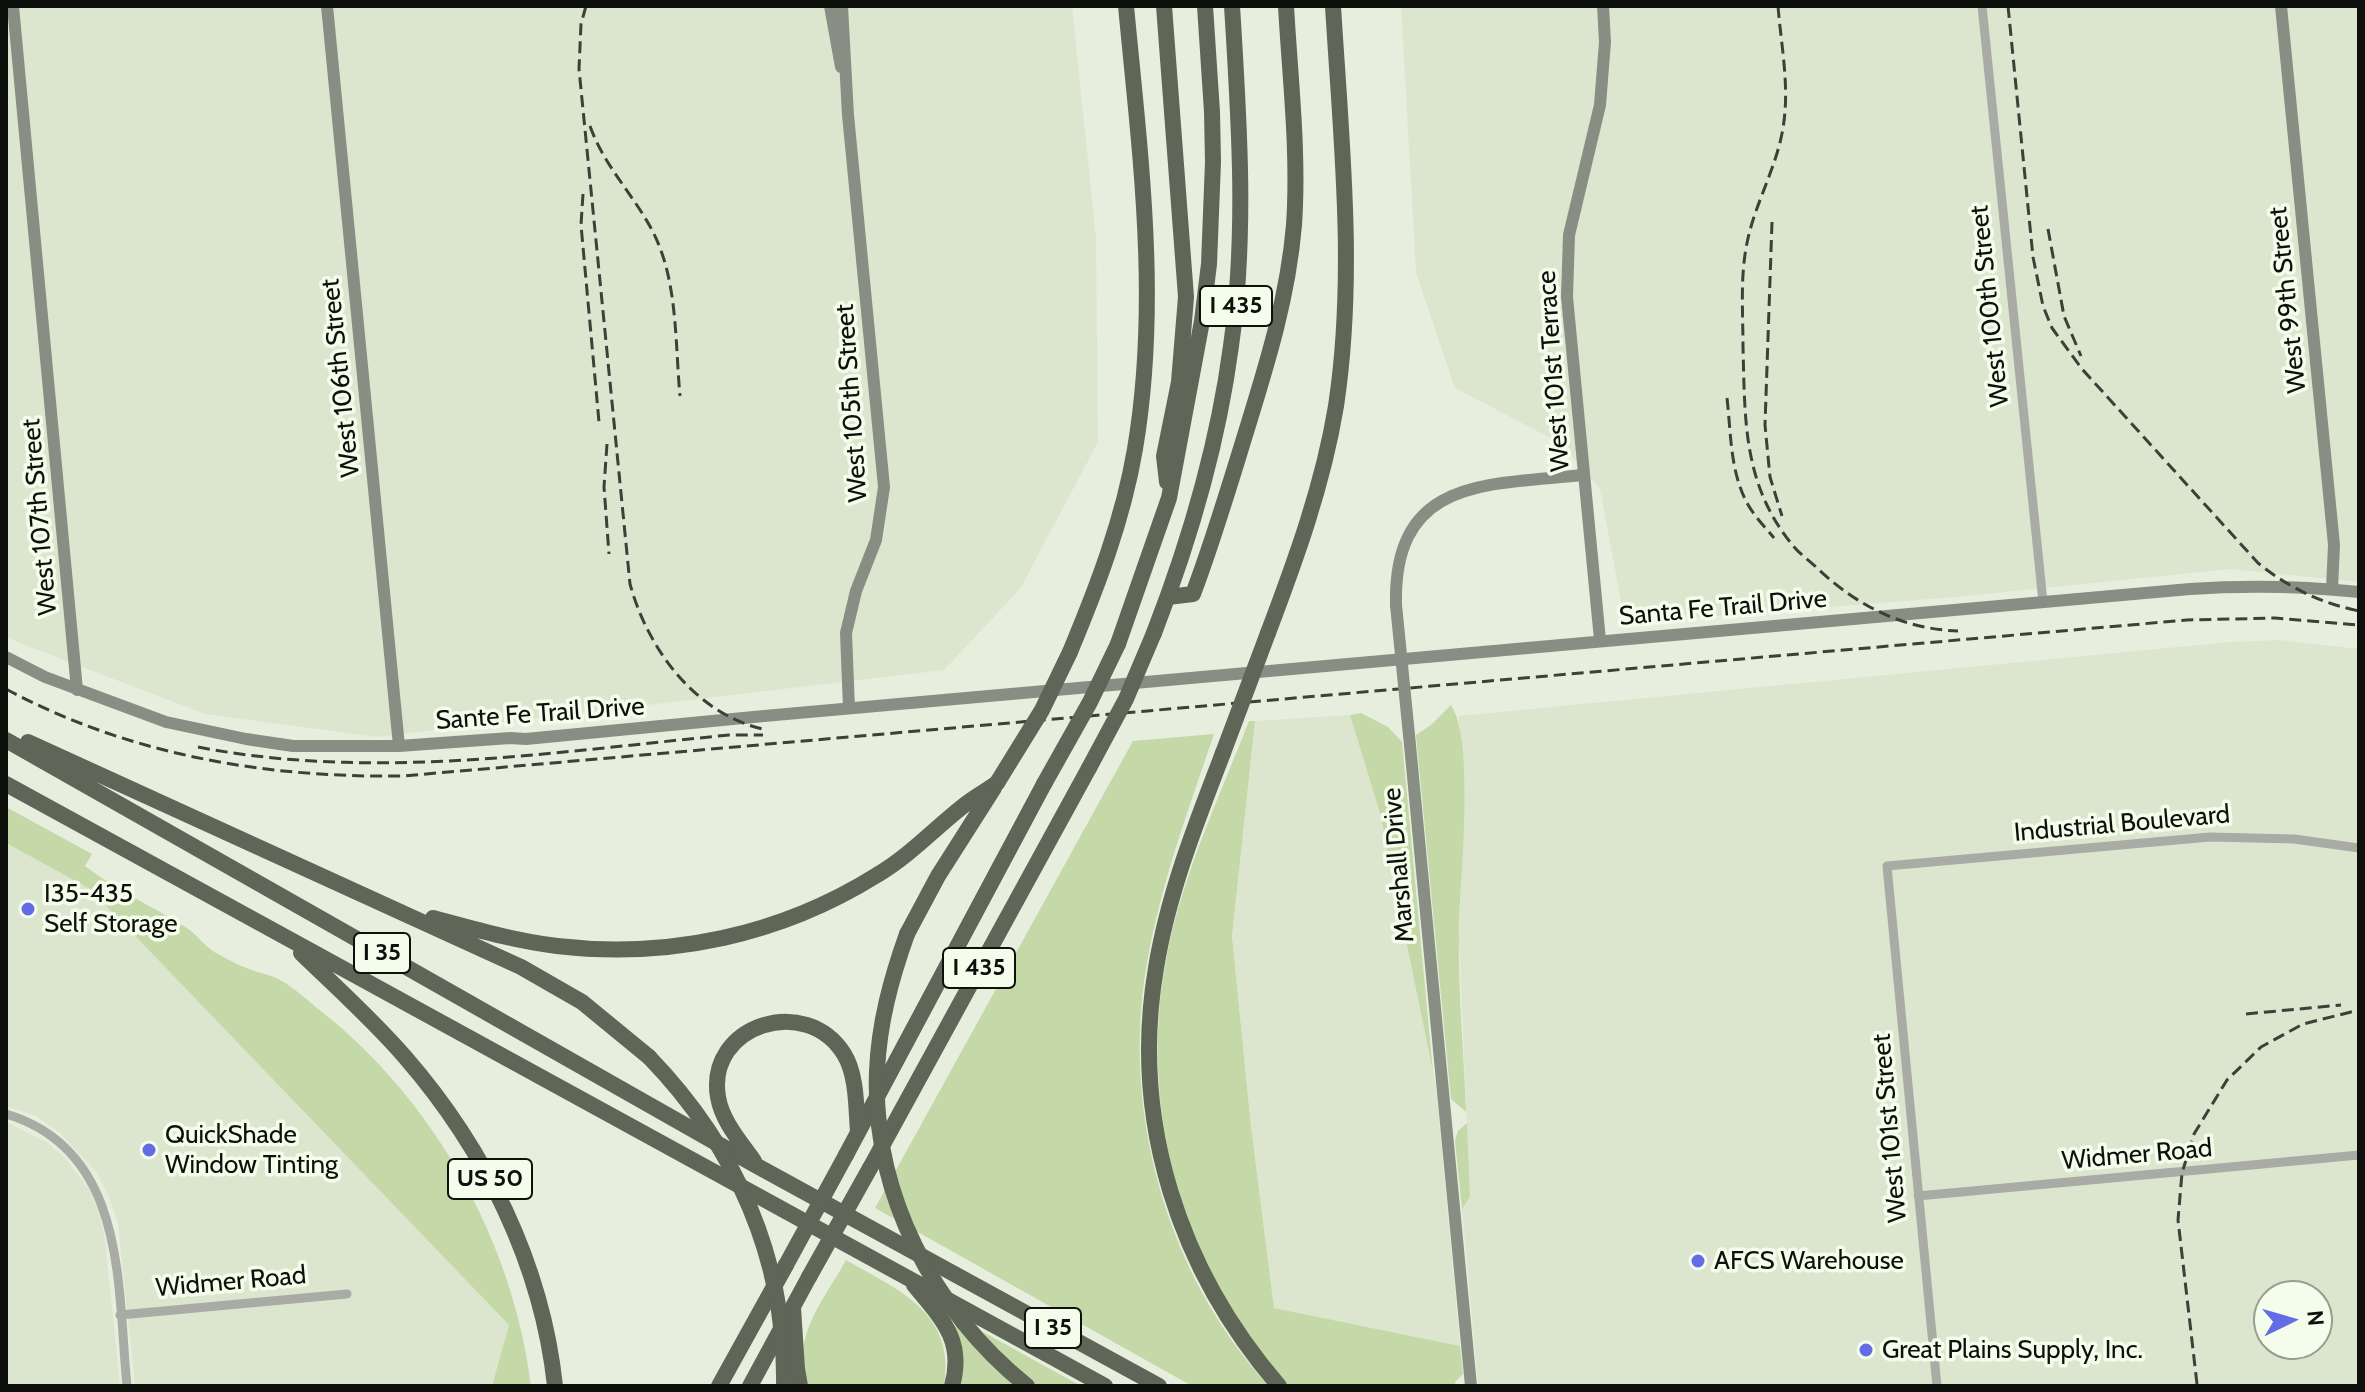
<!DOCTYPE html>
<style>
body{margin:0}
#map{position:relative;width:2365px;height:1392px;overflow:hidden;background:#e7eede;font-family:Cabin,sans-serif}
canvas{display:block}
.frame{position:absolute;inset:0;border:8px solid #0e110b;pointer-events:none}
.north{position:absolute;left:2253px;top:1280px;width:80px;height:80px;box-sizing:border-box;background:#f4fceb;border:2px solid #989e91;border-radius:50%;rotate:85deg;font-size:22px;font-weight:700;line-height:32px;text-align:center;color:#0e110b}
.north::after{content:'';display:block;margin:auto;width:28px;height:36px;background:#636ce5;clip-path:polygon(50% 0,100% 100%,50% 72%,0 100%)}
</style>
<div id="map">
<canvas width="2365" height="1392"></canvas>
<div class="frame"></div>
<div class="north">N</div>
</div>
<script>
const c = document.querySelector('canvas').getContext('2d');
c.lineJoin = 'round';
function fill(path, color) { c.fillStyle = color; c.fill(path, 'evenodd'); }
function strokePath(path, color, width, dash) { c.strokeStyle = color; c.lineWidth = width; c.lineCap = dash ? 'butt' : 'round'; c.setLineDash(dash || []); c.stroke(path); }
function drawText(font, color, halo, rows, align = 'center') {
  c.font = font + ' Cabin,sans-serif'; c.lineWidth = 7; c.setLineDash([]); c.textBaseline = 'middle'; c.strokeStyle = halo; c.fillStyle = color; for (const [text, x, y, turn = 0] of rows) {
    c.save(); c.translate(x, y); c.rotate((+turn || 0) * Math.PI / 180); c.textAlign = isNaN(turn) ? turn : align; if (halo) c.strokeText(text, 0, 0); c.fillText(text, 0, 0); c.restore();
  }
}
fill(new Path2D(`
 M6,6H1072L1096,238L1098,442L1020,589L944,670L376,737L205,714L17,642L6,636Z
 M1401,6H2359V582L2230,569L1956,597L1625,623L1600,489L1560,443L1455,388L1416,273Z
 M2279,640L2359,649V1386H1478L1462,1209L1470,1197L1459,936L1465,783L1458,716L2230,642ZM2269,1296H2317V1344H2269Z
 M1350,715L1380,813L1436,1086L1460,1346L1274,1308L1251,1127L1232,936L1255,721Z
 M6,843L90,889L509,1325L492,1386H135L118,1224L109,1197L97,1173L60,1133L36,1116L6,1106Z
 M6,1122L45,1141L64,1157L89,1189L99,1213L105,1239L120,1386H6Z`), '#dce6ce');
fill(new Path2D(`
 M1451,705C1476,744 1459,884 1459,935C1458,994 1464,1053 1466,1112L1451,1099L1416,735L1431,725Z
 M1361,713L1388,727L1402,742L1433,1072L1380,813L1350,715Z
 M1249,721H1255L1232,936L1251,1127L1274,1308L1460,1346L1463,1374L1455,1382L1456,1386H1288C1179,1271 1135,1099 1169,945C1186,868 1220,795 1249,721Z
 M1214,734C1184,823 1149,915 1141,1010C1131,1144 1177,1287 1269,1386H1192L875,1208L1133,741Z
 M6,807L92,854L85,866C118,891 150,905 184,926C197,934 204,946 216,953C227,959 238,965 249,969C258,973 269,974 278,979C294,987 308,1001 322,1012C435,1101 514,1244 531,1386H492L509,1325L90,889L6,843Z
 M1467,1123L1470,1197L1462,1209L1455,1141L1458,1131Z
 M846,1260C900,1291 956,1313 944,1386H808C806,1376 802,1364 803,1354C804,1321 831,1288 846,1260Z
 M954,1323L974,1327L1081,1386H958L960,1344Z`), '#c4d8a8');
strokePath(new Path2D(`
 M1982,6L2043,602
 M6,1114C127,1150 117,1285 127,1386
 M1918,1196L2359,1155
 M120,1315L347,1294
 M1937,1386L1887,866L2210,837L2294,839L2359,848`), '#a9aca5', 9);
strokePath(new Path2D(`
 M13,6L77,690
 M327,6L399,746
 M830,6L841,67
 M842,6L848,115L884,487L876,540L856,591L846,633L849,708
 M2281,6L2334,545L2332,589
 M1396,605C1393,476 1489,485 1584,475
 M1600,640L1567,297L1569,235L1600,105L1605,42L1603,6
 M6,657L45,677L166,722L246,739L293,746H399L510,738L526,739L764,716L2190,589C2247,585 2302,586 2359,592
 M1410,745L1471,1386`), '#898e84', 12);
strokePath(new Path2D(`
 M1164,6L1186,297L1179,382L1164,456L1167,482
 M1168,597L1193,594C1213,541 1229,487 1246,432C1267,364 1288,297 1294,225C1299,152 1290,78 1286,6
 M1154,633C1190,540 1218,444 1231,346C1247,233 1239,119 1232,6
 M1268,633C1296,559 1323,485 1336,406C1356,274 1341,139 1333,6
 M1118,644L1169,498L1202,321L1209,264L1213,162L1212,112L1205,6
 M1070,652C1097,587 1123,520 1135,449C1160,301 1140,154 1126,6
 M6,740L757,1166L1159,1386
 M28,742L521,967L582,1002L649,1057
 M1223,753C1196,823 1168,894 1156,968C1130,1121 1179,1270 1279,1386
 M6,784L1105,1386
 M433,918C474,929 515,941 557,946C670,959 781,935 877,875C909,856 933,830 962,807C973,798 986,791 997,783
 M907,934L938,876L994,788
 M301,953C336,987 373,1020 405,1057C485,1149 542,1264 555,1386
 M846,1155L1044,784
 M754,1161C740,1141 722,1121 718,1097C706,1025 806,993 844,1054C857,1075 856,1107 858,1132
 M870,1168L1089,768
 M914,1285C941,1318 965,1340 952,1386
 M793,1308L797,1369L800,1386
 M719,1386L786,1265
 M750,1386L809,1277`), '#5f6557', 16);
strokePath(new Path2D(`
 M586,6L581,24L579,69L630,584C648,650 697,716 767,730
 M1778,6C1781,44 1789,83 1784,121C1779,164 1755,202 1747,243C1740,277 1743,312 1743,347C1745,422 1743,487 1795,548C1801,555 1810,561 1817,568C1857,606 1903,629 1958,631
 M2008,6L2033,257L2043,306L2052,328L2082,369L2258,563C2289,588 2321,603 2359,611
 M590,126C604,166 634,195 653,232C678,281 675,343 680,396
 M583,194L581,225L599,422
 M1772,222L1765,425L1770,477L1782,516
 M2048,229L2064,316L2081,356
 M1727,398C1731,433 1730,471 1747,503C1754,516 1765,527 1774,538
 M607,444L604,487L609,554
 M6,689C129,755 265,778 403,776L2187,620L2275,618L2359,625
 M198,747C374,781 552,752 729,735H763
 M2246,1014L2341,1005
 M2197,1384L2178,1220L2182,1173L2194,1134L2227,1080L2261,1047L2303,1024L2359,1010`), '#3c4038', 3, [12, 6]);
strokePath(new Path2D(`
 M1396,605L1410,745`), '#898e84', 12);
strokePath(new Path2D(`
 M1223,753L1268,633
 M1089,768L1126,699L1154,633
 M997,783L1042,710L1070,652
 M1044,784L1090,702L1118,644
 M907,934C891,979 879,1023 877,1071C872,1193 933,1310 1027,1386
 M649,1057C736,1147 786,1259 784,1386
 M786,1265L846,1155
 M809,1277L870,1168`), '#5f6557', 16);
for (const [x, y, r, color] of [
 [28,909,8,"#636ce5"],
 [149,1150,8,"#636ce5"],
 [1698,1261,8,"#636ce5"],
 [1866,1350,8,"#636ce5"]
]) { const dot = new Path2D(); dot.arc(x, y, r, 0, 2 * Math.PI); c.fillStyle = color; c.fill(dot); strokePath(dot, '#f4fceb', 3); }
for (const [x, y, w] of [
 [1236,306,72],
 [382,953,56],
 [979,968,72],
 [490,1179,84],
 [1053,1328,56]
]) { const box = new Path2D(); box.roundRect(x - w / 2, y - 20, w, 40, 6); c.fillStyle = '#f4fceb'; c.fill(box); strokePath(box, '#0e110b', 2); }
drawText('bold 24px', '#0e110b', null, [
 ["I 435",1236,306],
 ["I 35",382,953],
 ["I 435",979,968],
 ["US 50",490,1179],
 ["I 35",1053,1328]
]);
drawText('26px', '#0e110b', '#f4fceb', [
 ["West 99th Street",2288,300,-96],
 ["West 100th Street",1990,306,-96],
 ["West 101st Terrace",1554,371,-94],
 ["West 106th Street",341,378,-96],
 ["West 105th Street",852,403,-94],
 ["West 107th Street",40,517,-95],
 ["Santa Fe Trail Drive",1723,608,-5],
 ["Sante Fe Trail Drive",540,714,-4],
 ["Industrial Boulevard",2122,824,-5],
 ["Marshall Drive",1399,865,-95],
 ["West 101st Street",1890,1128,-95],
 ["Widmer Road",2137,1155,-5],
 ["Widmer Road",231,1282,-5]
]);
drawText('26px', '#0e110b', '#f4fceb', [
 ["I35-435",44,894],
 ["Self Storage",44,924],
 ["QuickShade",165,1135],
 ["Window Tinting",165,1165],
 ["AFCS Warehouse",1714,1261],
 ["Great Plains Supply, Inc.",1882,1350]
], 'left');
</script>
